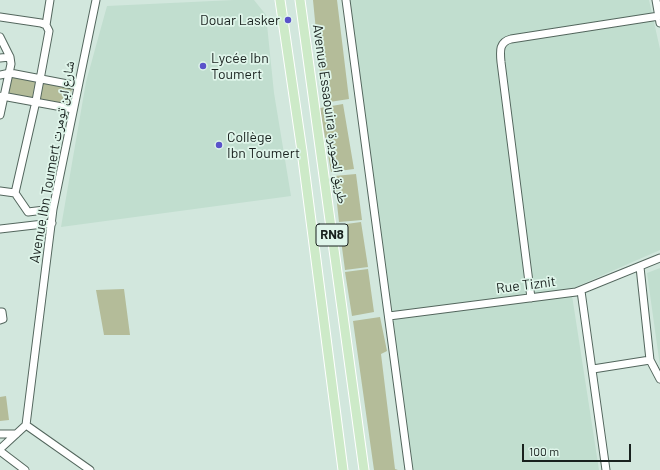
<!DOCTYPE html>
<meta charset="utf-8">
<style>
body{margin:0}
#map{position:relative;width:660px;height:470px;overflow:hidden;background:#d2e7dd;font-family:Barlow,sans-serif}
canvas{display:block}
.scale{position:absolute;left:522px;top:444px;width:109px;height:18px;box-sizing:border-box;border:2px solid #19211e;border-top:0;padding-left:5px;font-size:12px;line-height:14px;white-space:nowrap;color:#19211e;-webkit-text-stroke:3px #dff5ea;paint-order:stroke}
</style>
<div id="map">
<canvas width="660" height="470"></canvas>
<div class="scale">100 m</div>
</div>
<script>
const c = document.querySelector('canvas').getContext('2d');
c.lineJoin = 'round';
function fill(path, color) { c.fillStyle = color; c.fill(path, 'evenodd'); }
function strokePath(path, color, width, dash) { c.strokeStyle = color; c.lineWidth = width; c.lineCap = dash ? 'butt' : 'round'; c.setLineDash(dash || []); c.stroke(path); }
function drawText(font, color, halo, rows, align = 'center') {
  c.font = font + ' Barlow,"Noto Naskh Arabic",sans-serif'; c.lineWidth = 3.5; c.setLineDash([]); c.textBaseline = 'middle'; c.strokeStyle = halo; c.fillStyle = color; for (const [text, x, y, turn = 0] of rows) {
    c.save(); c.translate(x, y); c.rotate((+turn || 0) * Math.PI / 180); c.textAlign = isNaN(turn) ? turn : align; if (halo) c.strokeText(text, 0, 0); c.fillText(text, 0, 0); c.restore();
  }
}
fill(new Path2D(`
 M234,0H254L266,15L274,93L291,196L61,227L86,82L107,6Z
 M349,0H649L660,49V250L571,289L599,470H412Z
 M660,268V366L647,273Z`), '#c1decf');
fill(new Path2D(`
 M313,0H337L349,99L323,103Z
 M12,77L37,81L36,99L9,93Z
 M43,82L72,89L68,105L40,99Z
 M343,104L354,169L331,172L320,108Z
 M356,174L362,220L339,222L334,176Z
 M361,222L368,267L345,270L339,225Z
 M368,269L374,312L352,316L345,272Z
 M124,289L130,335H104L96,290Z
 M380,317L387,351L381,354L395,469L398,470H374L353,321Z
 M6,396L9,420L0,421V397Z`), '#b4bc99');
const minor = new Path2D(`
 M346,0L409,470
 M656,0L660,23
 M0,17L41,23L46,25L49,31L36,101L15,193L0,191
 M46,25L50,0
 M0,37L10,57L11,64L0,115
 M0,58L10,57
 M0,75L10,73L78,86
 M2,96L73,109
 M15,193L28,212L53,209
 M0,229L52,223
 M640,267L650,360L660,379
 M581,291L606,470
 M531,298L501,62C500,51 499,42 511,39L659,16
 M0,312H2L3,319L0,320
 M389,316L576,292L660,258
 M593,369L650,360
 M26,425L53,209L96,0
 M26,425L90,470
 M0,434H16
 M0,449L26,425
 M0,451L25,470`);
const major = new Path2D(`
 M280,0L302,151L343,470
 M300,0L364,470`);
strokePath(minor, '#53665d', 9);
strokePath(major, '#fff', 11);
strokePath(minor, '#fff', 7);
strokePath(major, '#cdeac8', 9);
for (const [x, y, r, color] of [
 [288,20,4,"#5a52ca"],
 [203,66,4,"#5a52ca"],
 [219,145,4,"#5a52ca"]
]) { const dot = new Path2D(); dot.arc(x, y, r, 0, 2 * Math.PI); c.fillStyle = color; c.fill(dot); strokePath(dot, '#dff5ea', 1.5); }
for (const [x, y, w] of [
 [332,235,32]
]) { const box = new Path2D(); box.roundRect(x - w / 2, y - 11, w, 22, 3); c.fillStyle = '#dff5ea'; c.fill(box); strokePath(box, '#19211e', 1); }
drawText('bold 13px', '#19211e', null, [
 ["RN8",332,235]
]);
drawText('14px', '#19211e', '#dff5ea', [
 ["Douar Lasker",280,20,"right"],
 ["Lycée Ibn",211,58],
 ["Toumert",211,74],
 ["Collège",227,137],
 ["Ibn Toumert",227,153]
], 'left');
drawText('14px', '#19211e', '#dff5ea', [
 ["Avenue Essaouira طريق الصويرة",330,114,82],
 ["Avenue Ibn Toumert شارع ابن تومرت",52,162,-80],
 ["Rue Tiznit",526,285,-7]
]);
</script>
